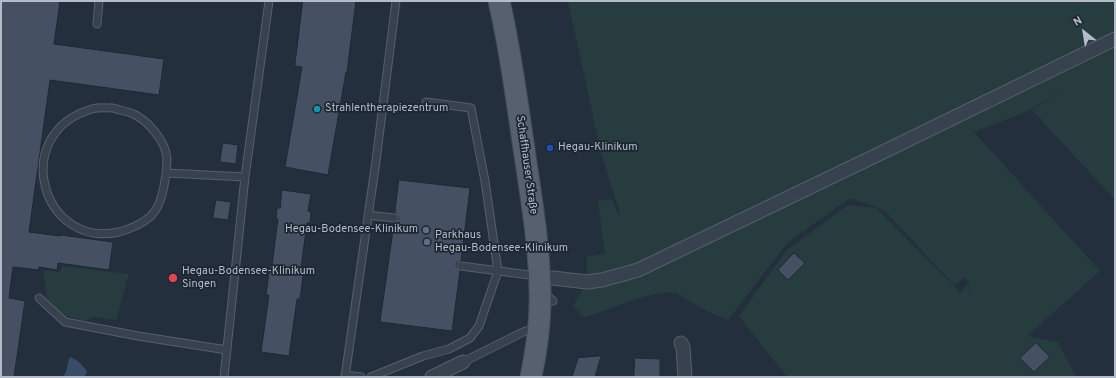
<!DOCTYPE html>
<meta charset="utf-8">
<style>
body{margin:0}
#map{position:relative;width:1116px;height:378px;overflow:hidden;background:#242f3e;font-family:Overpass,sans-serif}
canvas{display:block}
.frame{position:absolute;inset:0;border:2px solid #b4bcc9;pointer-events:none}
.north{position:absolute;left:1064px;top:12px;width:40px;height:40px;-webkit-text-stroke:3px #1d2633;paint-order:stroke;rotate:330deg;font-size:11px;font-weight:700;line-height:16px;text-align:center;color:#b4bcc9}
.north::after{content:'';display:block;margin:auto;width:14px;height:18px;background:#b4bcc9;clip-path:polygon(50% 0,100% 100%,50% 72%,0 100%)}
</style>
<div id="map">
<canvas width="1116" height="378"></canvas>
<div class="frame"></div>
<div class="north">N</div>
</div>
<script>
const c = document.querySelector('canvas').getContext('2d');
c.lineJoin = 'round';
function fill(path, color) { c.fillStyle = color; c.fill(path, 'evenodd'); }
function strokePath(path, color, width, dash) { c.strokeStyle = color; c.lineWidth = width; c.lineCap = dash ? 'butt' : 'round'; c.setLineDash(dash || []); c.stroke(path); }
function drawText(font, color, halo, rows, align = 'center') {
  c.font = font + ' Overpass,sans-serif'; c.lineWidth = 3.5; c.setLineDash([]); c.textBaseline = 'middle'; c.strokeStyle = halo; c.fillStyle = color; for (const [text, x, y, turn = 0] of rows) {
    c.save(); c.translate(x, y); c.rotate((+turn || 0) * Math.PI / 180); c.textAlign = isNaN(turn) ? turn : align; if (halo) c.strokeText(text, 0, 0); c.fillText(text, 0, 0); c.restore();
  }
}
fill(new Path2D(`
 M568,1H1115V200L1032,110L1066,88L1026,112L974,132L1100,271L1027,336L1058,342L1076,377H787L739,316L786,251L848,205L876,208L961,293L967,284L973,299L966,277L954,285L884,210L850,198L788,242L728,320C717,315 705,311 695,304C688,301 681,293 673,293C648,290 610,311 584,317L573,307L587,282V256L605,254L598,201L612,199L617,212L621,216L601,153Z
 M62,266L129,274L116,320L94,317L85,321L63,315L47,298L43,270L60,272Z`), '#263c3f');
fill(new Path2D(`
 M70,357L78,361L87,371L85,377H63C69,368 66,365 70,357Z`), '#394c67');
const building = new Path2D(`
 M1,1H60L54,44L164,59L159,95L50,80L29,232L60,236L61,235L113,242L109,270L58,263L57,270L39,267L38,270L13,267L9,298L25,301L14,377H1Z
 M303,1H356L347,72H346L328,175L285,167L302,67L295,66Z
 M223,143L238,145L236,164L220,162Z
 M399,180L470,188L461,261L457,263L456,266L457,268L460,271L452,331L380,322L394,223L396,222L399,219L398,216L395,213Z
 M282,190L311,194L308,211L311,212L310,223H307L301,268L304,269L300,299H297L289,356L261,352L269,295H266L270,265H272L278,219H276L277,208H280Z
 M216,200L231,202L228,220L213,218Z
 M794,253L805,263L788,280L778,270Z
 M1036,343L1050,357L1034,372L1020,358Z
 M601,356L595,377H572L578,358Z
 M635,358L660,359V377H634Z`);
fill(building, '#455162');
strokePath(building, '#1f2835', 1);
const service = new Path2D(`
 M97,24L99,1
 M113,108C119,110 125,111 131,113C147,119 166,141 167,159C167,168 166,177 164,186C162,197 159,208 151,216C142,224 130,229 119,232C41,249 9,133 92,109C99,107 106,108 113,108Z
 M167,173L245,177
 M368,215L394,218
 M461,266L537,276
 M543,292L553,301
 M39,298L65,322L138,336L227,350
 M463,362L523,332L537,328
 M345,375L361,377
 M224,377L245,177L269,1
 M345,377L376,161L396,1
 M371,377L423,356L449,349L470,338L479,326L498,271L485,181L471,108L426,102`);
const minor = new Path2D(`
 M553,278L587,282L602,280L638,270L879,154L1115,39
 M681,343L683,347L685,377
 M432,377L463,362`);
const primary = new Path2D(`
 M499,1C510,47 516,95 523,142C530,191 539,240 540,290C541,319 537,348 531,377`);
strokePath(service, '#565f6c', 9);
strokePath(minor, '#565f6c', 15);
strokePath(primary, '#414a57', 23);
strokePath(service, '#38414e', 7);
strokePath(minor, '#38414e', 13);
strokePath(primary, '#56606e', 21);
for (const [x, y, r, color] of [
 [317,109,4,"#0f9aa8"],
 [550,148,4,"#1a4fb4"],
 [426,230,4,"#5c6f8a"],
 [427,242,4,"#5c6f8a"],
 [173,278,5,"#e0444e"]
]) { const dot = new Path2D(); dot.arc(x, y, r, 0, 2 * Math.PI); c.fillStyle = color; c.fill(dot); strokePath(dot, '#1d2633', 1.5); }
drawText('11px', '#b4bcc9', '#1d2633', [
 ["Strahlentherapiezentrum",325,109],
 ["Hegau-Klinikum",558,148],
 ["Hegau-Bodensee-Klinikum",418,230,"right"],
 ["Parkhaus",435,236],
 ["Hegau-Bodensee-Klinikum",435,249],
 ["Hegau-Bodensee-Klinikum",182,272],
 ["Singen",182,285]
], 'left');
drawText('11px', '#b4bcc9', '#1d2633', [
 ["Schaffhauser Straße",526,165,82]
]);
</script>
